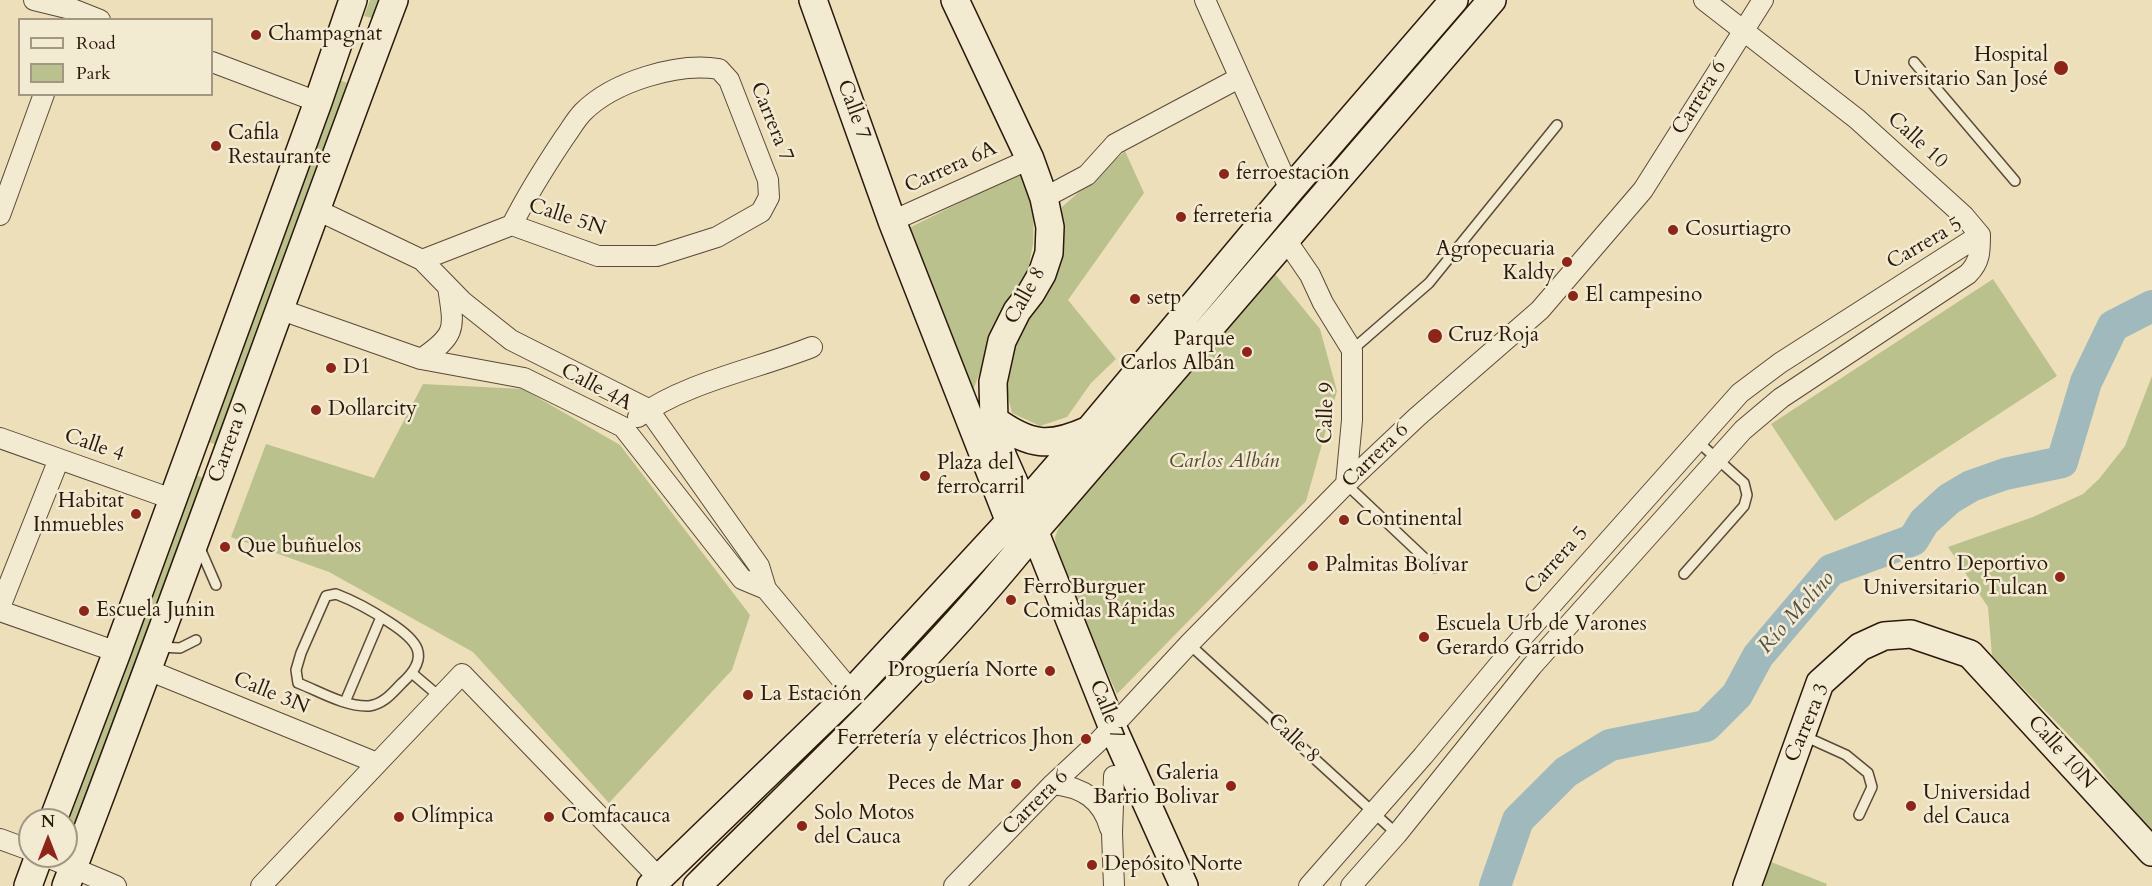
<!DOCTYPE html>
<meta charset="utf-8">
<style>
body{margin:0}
#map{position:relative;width:2152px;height:886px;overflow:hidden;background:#ecdfba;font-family:Cardo,serif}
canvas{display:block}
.legend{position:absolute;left:18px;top:18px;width:195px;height:78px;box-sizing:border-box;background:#f3ead2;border:2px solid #a39682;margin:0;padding:8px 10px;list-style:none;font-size:18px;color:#2b190b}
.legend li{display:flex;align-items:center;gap:12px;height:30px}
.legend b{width:30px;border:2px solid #a39682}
.north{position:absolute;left:18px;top:808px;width:60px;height:60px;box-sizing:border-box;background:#f3ead2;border:2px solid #a39682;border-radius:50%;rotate:0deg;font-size:16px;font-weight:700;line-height:24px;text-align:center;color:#2b190b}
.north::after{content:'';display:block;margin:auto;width:21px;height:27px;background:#8f2418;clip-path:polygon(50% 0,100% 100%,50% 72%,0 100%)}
</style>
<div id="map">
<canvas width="2152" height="886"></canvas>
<ul class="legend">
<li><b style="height:8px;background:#f3ead2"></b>Road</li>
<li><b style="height:16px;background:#bbc18d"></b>Park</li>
</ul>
<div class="north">N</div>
</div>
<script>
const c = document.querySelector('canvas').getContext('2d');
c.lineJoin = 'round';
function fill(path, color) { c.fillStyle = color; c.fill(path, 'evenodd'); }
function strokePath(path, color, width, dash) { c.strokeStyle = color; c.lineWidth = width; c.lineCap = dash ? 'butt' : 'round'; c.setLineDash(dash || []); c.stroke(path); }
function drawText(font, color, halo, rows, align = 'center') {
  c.font = font + ' Cardo,serif'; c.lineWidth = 5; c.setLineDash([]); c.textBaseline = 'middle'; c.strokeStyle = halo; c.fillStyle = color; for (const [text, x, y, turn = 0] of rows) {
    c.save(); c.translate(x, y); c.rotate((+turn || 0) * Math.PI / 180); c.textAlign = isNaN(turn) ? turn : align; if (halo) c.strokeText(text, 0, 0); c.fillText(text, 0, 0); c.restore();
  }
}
fill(new Path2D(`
 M370,0H386L379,20L364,16Z
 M334,78L350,84L220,446L203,440Z
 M1125,151L1144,193L1068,300L1116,359L1091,383L1067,417L1040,426L1012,413L1004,381L1010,351L1040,298L1058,257L1062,207Z
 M1025,170L1034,205L1033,244L1026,281L985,358L971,396L909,228Z
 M1275,274L1320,329L1337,391L1306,501L1117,694L1057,561L1055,537L1063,516Z
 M1993,279L2057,376L1835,521L1771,424Z
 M2152,376V838L2092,759L1992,656L1988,607L1948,547L2033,517L2083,494L2099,479L2125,446Z
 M423,384L523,389L620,445L750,615L732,670L609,803L473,652L329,572L231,537L266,444L374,478Z
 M190,473L206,479L82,824L65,819Z
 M1756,856L1827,884L1826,886H1746Z`), '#bbc18d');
strokePath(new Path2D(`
 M1495,886L1518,820L1566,772L1610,745L1706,726L1737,695L1758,656L1831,570L1913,540L1924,522L1949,499L1971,486L2005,474L2062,462L2086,382L2113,326L2152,306`), '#a0b9bc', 32);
const lane = new Path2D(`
 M1914,62L2015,181
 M1352,350L1429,283L1557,125
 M1346,484L1435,568
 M199,546L216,585
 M1684,574L1744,506L1747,495L1744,483L1696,440
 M336,594C357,602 371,610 389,622C417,640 432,656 402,683C392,693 384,704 369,706C345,707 319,691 298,683L296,670L301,653L326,596Z
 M1189,644L1397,834
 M159,647L180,648L196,640
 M413,674L440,697
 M345,702L381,617
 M1804,736L1846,755L1868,773L1872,787L1859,815`);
const street = new Path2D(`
 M34,0L75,10L100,20
 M1205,0L1290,190
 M1704,0L1857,119L1964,216L1980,235
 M212,62L318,102
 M1044,198L1087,175L1115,144L1239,78
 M315,209L422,260L462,301L511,340L648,409L759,566L766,589
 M0,215L44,94
 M892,221L1030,159
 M1286,240L1310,275L1323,303L1352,350V420L1346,484
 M422,260L512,225C528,193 544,168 564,138C570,130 576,119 583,112C613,82 677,62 719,69L729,80L768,180L769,197L761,212L717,237L657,256H598L512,225
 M279,309L421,359L524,378L623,427L742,579L766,589L852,692
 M421,359C458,334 454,328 448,287
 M638,417C686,382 757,369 812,347
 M0,438L172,499
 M0,607L59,459
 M0,611L117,652
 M148,670L377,763
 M1053,784C1082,787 1102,799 1110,828
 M0,839L30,850
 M45,856L116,886
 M261,886L462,674L659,878
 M954,886L1053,784L1099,741L1189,644L1346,484L1417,417L1540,310L1643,190L1763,0
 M1114,886L1112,833L1114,776
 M1309,886L1423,756L1513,648L1740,393L1780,363L1980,235
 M1351,886L1397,834L1532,666L1743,430L1781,398L1968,274C1980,262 1980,252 1980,235`);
const secondary = new Path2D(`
 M813,0L892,221L1015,535
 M955,0L1030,159L1044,198L1050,227L1049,253L1042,274L1031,293L1017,311L1002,341L993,382L994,420L1002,455L1024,505L1112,726L1184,886
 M994,420C1030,446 1049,448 1089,430
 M53,820L117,652L318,102L353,0
 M28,886L39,856
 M66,886C179,592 283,295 394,0
 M651,886L852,692L1009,522L1089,430L1290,190L1454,0
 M697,886C812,771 933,659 1035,531L1492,0
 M1747,886L1820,683L1860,647L1884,636L1911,634L1970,654L2152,852`);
strokePath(lane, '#5b4a37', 12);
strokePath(street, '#5b4a37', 22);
strokePath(secondary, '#2b190b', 30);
strokePath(lane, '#f3ead2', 9);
strokePath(street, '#f3ead2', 20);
strokePath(secondary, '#f3ead2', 27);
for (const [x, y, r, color] of [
 [256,35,6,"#8f2418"],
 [2061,68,8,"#8f2418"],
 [216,146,6,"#8f2418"],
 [1224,174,6,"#8f2418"],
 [1181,217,6,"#8f2418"],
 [1673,230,6,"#8f2418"],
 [1567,262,6,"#8f2418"],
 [1573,296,6,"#8f2418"],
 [1135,299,6,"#8f2418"],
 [1435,336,8,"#8f2418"],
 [1247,352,6,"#8f2418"],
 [331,368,6,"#8f2418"],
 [316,410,6,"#8f2418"],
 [925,476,6,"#8f2418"],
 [136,514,6,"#8f2418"],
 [1344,520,6,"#8f2418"],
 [225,547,6,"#8f2418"],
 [1313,566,6,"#8f2418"],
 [2060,577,6,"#8f2418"],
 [1011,600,6,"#8f2418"],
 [84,611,6,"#8f2418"],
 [1424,637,6,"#8f2418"],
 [1050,671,6,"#8f2418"],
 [748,695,6,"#8f2418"],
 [1086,739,6,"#8f2418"],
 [1016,784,6,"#8f2418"],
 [1231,786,6,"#8f2418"],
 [1911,806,6,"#8f2418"],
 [399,817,6,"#8f2418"],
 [549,817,6,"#8f2418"],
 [802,826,6,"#8f2418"],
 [1092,865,6,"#8f2418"]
]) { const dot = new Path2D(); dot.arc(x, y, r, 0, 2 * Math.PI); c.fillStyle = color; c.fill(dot); strokePath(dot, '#f3ead2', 2); }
drawText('21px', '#2b190b', '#f3ead2', [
 ["Champagnat",268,35],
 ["Hospital",2048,56,"right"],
 ["Universitario San José",2048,80,"right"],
 ["Cafila",228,134],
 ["Restaurante",228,158],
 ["ferroestacion",1236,174],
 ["ferreteria",1193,217],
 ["Cosurtiagro",1685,230],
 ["Agropecuaria",1555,250,"right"],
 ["Kaldy",1555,274,"right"],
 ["El campesino",1585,296],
 ["setp",1147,299],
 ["Cruz Roja",1448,336],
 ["Parque",1235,340,"right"],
 ["Carlos Albán",1235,364,"right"],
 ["D1",343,368],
 ["Dollarcity",328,410],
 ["Plaza del",937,464],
 ["ferrocarril",937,488],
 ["Habitat",124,502,"right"],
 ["Inmuebles",124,526,"right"],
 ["Continental",1356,520],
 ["Que buñuelos",237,547],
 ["Centro Deportivo",2048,565,"right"],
 ["Universitario Tulcan",2048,589,"right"],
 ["Palmitas Bolívar",1325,566],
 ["FerroBurguer",1023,588],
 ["Comidas Rápidas",1023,612],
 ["Escuela Junin",96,611],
 ["Escuela Urb de Varones",1436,625],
 ["Gerardo Garrido",1436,649],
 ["Droguería Norte",1038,671,"right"],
 ["La Estación",760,695],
 ["Ferretería y eléctricos Jhon",1074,739,"right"],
 ["Galeria",1219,774,"right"],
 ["Barrio Bolivar",1219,798,"right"],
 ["Peces de Mar",1004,784,"right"],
 ["Universidad",1923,794],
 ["del Cauca",1923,818],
 ["Solo Motos",814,814],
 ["del Cauca",814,838],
 ["Olímpica",411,817],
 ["Comfacauca",561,817],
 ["Depósito Norte",1104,865]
], 'left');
drawText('21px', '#2b190b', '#f3ead2', [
 ["Carrera 6",1700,98,-58],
 ["Calle 7",853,110,70],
 ["Carrera 7",771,122,68],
 ["Calle 10",1917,141,42],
 ["Carrera 6A",951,168,-24],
 ["Calle 5N",567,218,18],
 ["Carrera 5",1925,244,-30],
 ["Calle 8",1026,296,-61],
 ["Calle 4A",596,388,28],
 ["Calle 9",1327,413,-88],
 ["Carrera 9",230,443,-70],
 ["Calle 4",94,446,19],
 ["Carrera 6",1376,456,-44],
 ["Carrera 5",1557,561,-48],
 ["Calle 3N",271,694,22],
 ["Calle 7",1106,710,68],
 ["Carrera 3",1808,723,-67],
 ["Calle 8",1293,739,43],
 ["Calle 10N",2061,753,48],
 ["Carrera 6",1036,803,-45]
]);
drawText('italic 21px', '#564b32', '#f3ead2', [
 ["Carlos Albán",1224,462]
]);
drawText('italic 22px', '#545149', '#f3ead2', [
 ["Río Molino",1797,613,-48]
]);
</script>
